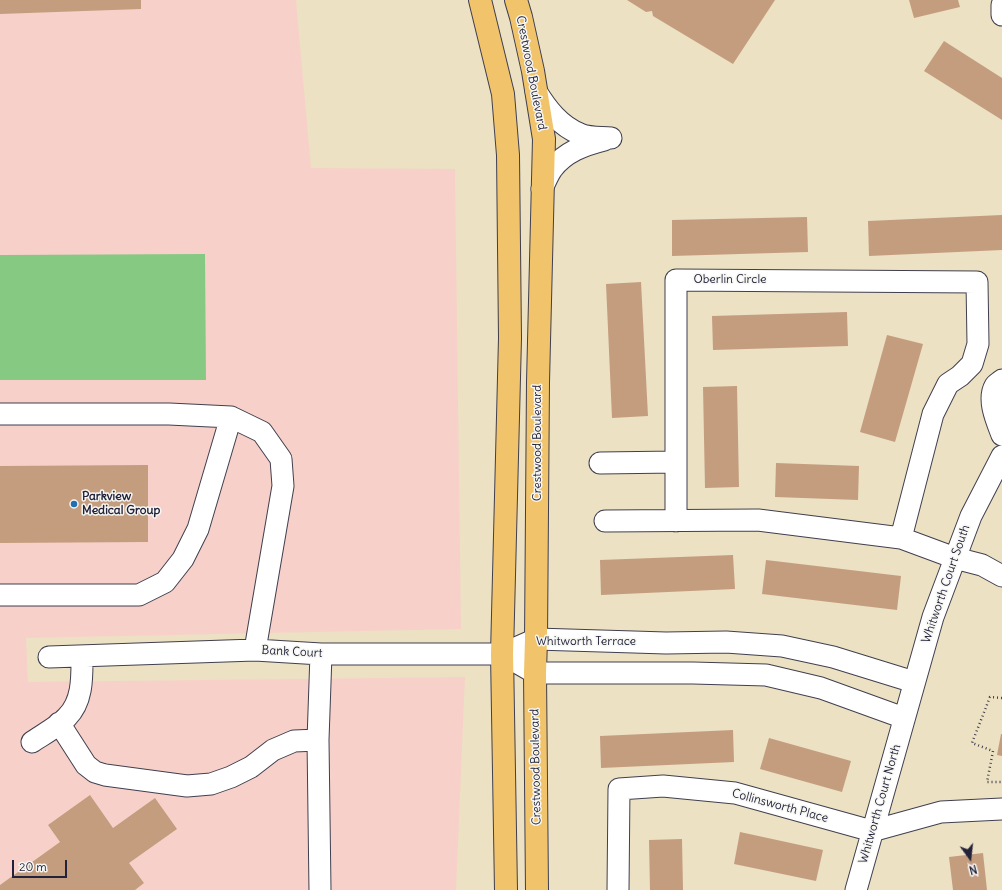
<!DOCTYPE html>
<style>
body{margin:0}
#map{position:relative;width:1002px;height:890px;overflow:hidden;background:#ece1c3;font-family:Delius,sans-serif}
canvas{display:block}
.north{position:absolute;left:950px;top:838px;width:40px;height:40px;-webkit-text-stroke:3px #f6f6f2;paint-order:stroke;rotate:165deg;font-size:11px;font-weight:700;line-height:16px;text-align:center;color:#22223b}
.north::after{content:'';display:block;margin:auto;width:14px;height:18px;background:#22223b;clip-path:polygon(50% 0,100% 100%,50% 72%,0 100%)}
.scale{position:absolute;left:12px;top:860px;width:55px;height:18px;box-sizing:border-box;border:2px solid #22223b;border-top:0;padding-left:5px;font-size:12px;line-height:14px;white-space:nowrap;color:#22223b;-webkit-text-stroke:3px #f6f6f2;paint-order:stroke}
</style>
<div id="map">
<canvas width="1002" height="890"></canvas>
<div class="north">N</div>
<div class="scale">20 m</div>
</div>
<script>
const c = document.querySelector('canvas').getContext('2d');
c.lineJoin = 'round';
function fill(path, color) { c.fillStyle = color; c.fill(path, 'evenodd'); }
function strokePath(path, color, width, dash) { c.strokeStyle = color; c.lineWidth = width; c.lineCap = dash ? 'butt' : 'round'; c.setLineDash(dash || []); c.stroke(path); }
function drawText(font, color, halo, rows, align = 'center') {
  c.font = font + ' Delius,sans-serif'; c.lineWidth = 3; c.setLineDash([]); c.textBaseline = 'middle'; c.strokeStyle = halo; c.fillStyle = color; for (const [text, x, y, turn = 0] of rows) {
    c.save(); c.translate(x, y); c.rotate((+turn || 0) * Math.PI / 180); c.textAlign = isNaN(turn) ? turn : align; if (halo) c.strokeText(text, 0, 0); c.fillText(text, 0, 0); c.restore();
  }
}
fill(new Path2D(`
 M0,0H296L311,168L455,169L461,629L26,638L28,682L465,677L456,890H0Z`), '#f7d1c9');
fill(new Path2D(`
 M205,254L206,380H0V255Z`), '#85c983');
fill(new Path2D(`
 M0,0H141V9L0,14Z
 M627,0H775L733,64L653,16L652,11L646,12Z
 M909,0H958L960,7L914,18Z
 M944,41L1002,78V120L924,71Z
 M1002,215V250L869,256L868,221Z
 M807,217L808,252L672,256V220Z
 M641,282L648,416L612,418L606,284Z
 M847,312L848,346L713,350L712,316Z
 M887,335L923,344L895,442L860,432Z
 M737,386L739,487L705,488L703,387Z
 M776,463L859,466L858,500L775,497Z
 M148,465V542L0,543V466Z
 M733,555L735,589L601,595L600,560Z
 M766,560L901,576L897,610L762,594Z
 M733,730L734,762L601,768L600,736Z
 M1001,734H1002V756L997,755Z
 M769,738L851,761L842,792L760,769Z
 M90,795L113,828L155,798L177,829L129,863L144,883L135,890H0V885L60,842L48,825Z
 M740,832L823,850L816,881L734,864Z
 M682,839L683,890H650L649,840Z
 M983,853L987,890H953L949,857Z`), '#c49d7f');
const minor = new Path2D(`
 M1002,5V15
 M536,91C547,109 560,126 580,134C589,138 601,137 611,138
 M542,189C545,182 548,175 552,169C565,152 584,145 604,140
 M1002,380C1000,382 996,384 995,386C987,400 997,422 1002,435
 M0,414H169L231,417L262,432L281,459L283,486L255,650
 M600,463L676,462
 M605,521L758,520L901,538L955,558L982,565L1002,576
 M676,521V280L977,282L978,344L972,364L960,376L948,384L933,414L901,538
 M0,595H139L165,582L183,559L198,529L231,417
 M502,654L535,673H693L766,675L821,688L904,718
 M49,657L255,650L321,654H502L536,639L666,643L726,642L782,646L833,657L914,682
 M59,723L86,765L95,772L105,775L187,786L211,784L231,777L251,767L273,750L294,741L318,740
 M32,742C42,735 59,726 67,717C83,701 82,677 82,656
 M320,890L318,740L321,654
 M618,890L619,789L663,786L735,793L872,831L941,812L1002,809
 M856,890L933,617L971,516L1002,456`);
const major = new Path2D(`
 M480,0L503,94L508,155L510,338L502,654L506,890
 M516,0L521,17L533,71L544,139L538,382L536,639L535,673L537,890`);
strokePath(minor, '#403f4f', 23);
strokePath(major, '#403f4f', 24);
strokePath(new Path2D(`
 M1002,698L990,697L972,743L993,751L987,782H1002`), '#403f4f', 2.5, [1, 3]);
strokePath(minor, '#fff', 21);
strokePath(major, '#f1c36a', 22);
for (const [x, y, r, color] of [
 [74,504,4,"#1f6fb2"]
]) { const dot = new Path2D(); dot.arc(x, y, r, 0, 2 * Math.PI); c.fillStyle = color; c.fill(dot); strokePath(dot, '#f6f6f2', 1.5); }
drawText('12px', '#22223b', '#f6f6f2', [
 ["Crestwood Boulevard",531,73,79],
 ["Oberlin Circle",730,280],
 ["Crestwood Boulevard",538,443,-90],
 ["Whitworth Court South",946,584,-71],
 ["Whitworth Terrace",586,642],
 ["Bank Court",292,652,3],
 ["Crestwood Boulevard",536,767,-91],
 ["Whitworth Court North",880,804,-74],
 ["Collinsworth Place",780,806,15]
]);
drawText('bold 12px', '#22223b', '#f6f6f2', [
 ["Parkview",82,497],
 ["Medical Group",82,511]
], 'left');
</script>
